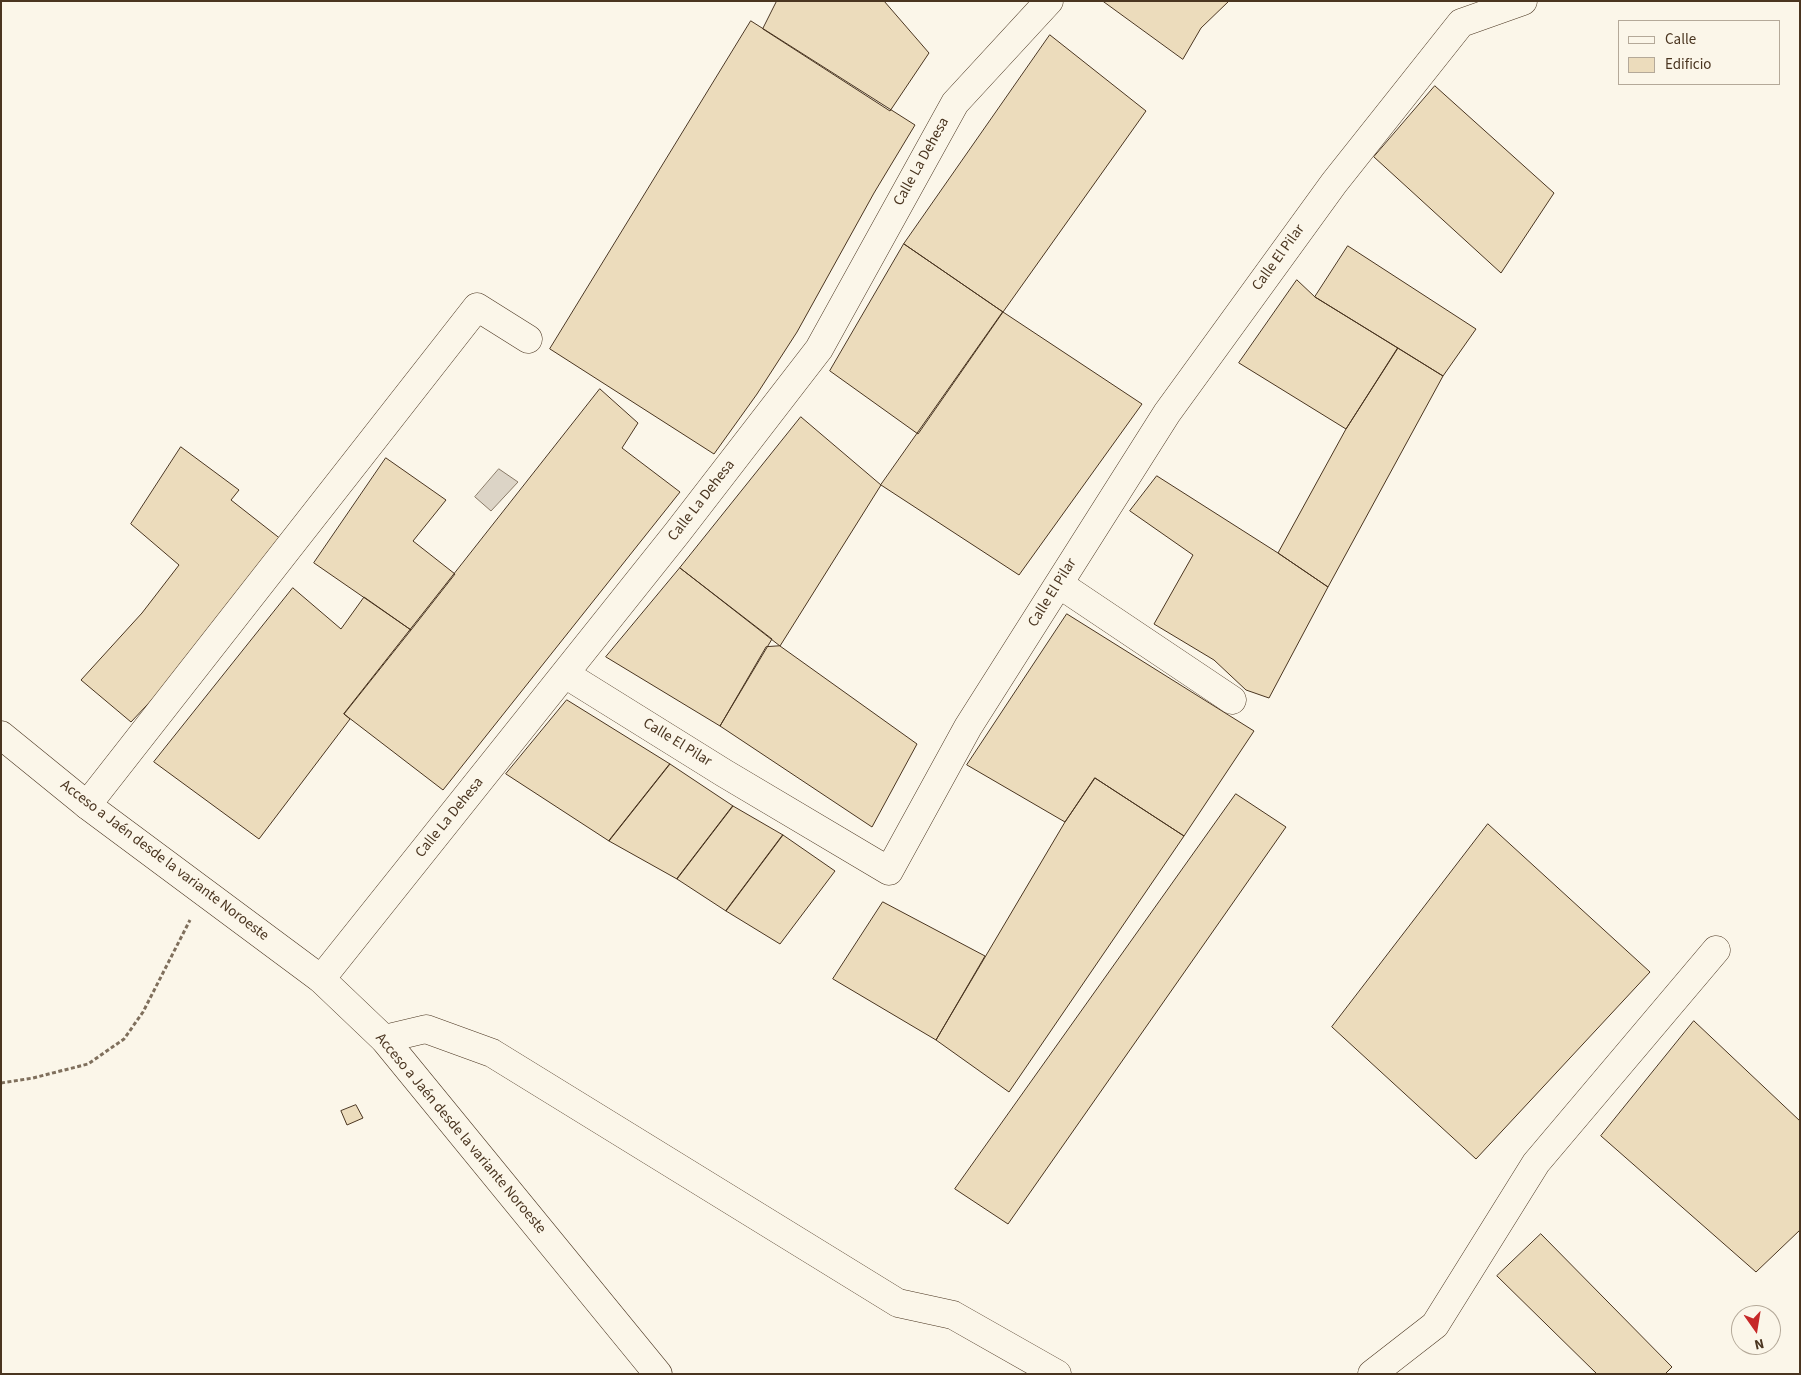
<!DOCTYPE html>
<meta charset="utf-8">
<style>
body{margin:0}
#map{position:relative;width:1801px;height:1375px;overflow:hidden;background:#fbf6e9;font-family:"Source Sans 3",sans-serif}
canvas{display:block}
.frame{position:absolute;inset:0;border:2px solid #4a3520;pointer-events:none}
.legend{position:absolute;left:1618px;top:20px;width:162px;height:65px;box-sizing:border-box;background:#fbf6e9;border:1px solid #b4a999;margin:0;padding:6px 9px;list-style:none;font-size:15px;color:#4a3520}
.legend li{display:flex;align-items:center;gap:10px;height:25px}
.legend b{width:25px;border:1px solid #b4a999}
.north{position:absolute;left:1731px;top:1305px;width:50px;height:50px;box-sizing:border-box;background:#fbf6e9;border:1px solid #b4a999;border-radius:50%;rotate:167deg;font-size:14px;font-weight:700;line-height:20px;text-align:center;color:#4a3520}
.north::after{content:'';display:block;margin:auto;width:18px;height:22px;background:#c62828;clip-path:polygon(50% 0,100% 100%,50% 72%,0 100%)}
</style>
<div id="map">
<canvas width="1801" height="1375"></canvas>
<div class="frame"></div>
<ul class="legend">
<li><b style="height:6px;background:#fbf6e9"></b>Calle</li>
<li><b style="height:14px;background:#ecdcbc"></b>Edificio</li>
</ul>
<div class="north">N</div>
</div>
<script>
const c = document.querySelector('canvas').getContext('2d');
c.lineJoin = 'round';
function fill(path, color) { c.fillStyle = color; c.fill(path, 'evenodd'); }
function strokePath(path, color, width, dash) { c.strokeStyle = color; c.lineWidth = width; c.lineCap = dash ? 'butt' : 'round'; c.setLineDash(dash || []); c.stroke(path); }
function drawText(font, color, halo, rows, align = 'center') {
  c.font = font + ' "Source Sans 3",sans-serif'; c.lineWidth = 4; c.setLineDash([]); c.textBaseline = 'middle'; c.strokeStyle = halo; c.fillStyle = color; for (const [text, x, y, turn = 0] of rows) {
    c.save(); c.translate(x, y); c.rotate((+turn || 0) * Math.PI / 180); c.textAlign = isNaN(turn) ? turn : align; if (halo) c.strokeText(text, 0, 0); c.fillText(text, 0, 0); c.restore();
  }
}
const water = new Path2D(`
 M499,469L518,482L491,511L475,497Z`);
fill(water, '#dcd4c6');
strokePath(water, '#887966', 1);
const building = new Path2D(`
 M777,1H884L929,53L890,111L763,29Z
 M1103,1H1229L1201,28L1183,59Z
 M751,21L915,125L874,193L797,332L757,394L714,454L550,349Z
 M1050,35L1146,111L1003,312L904,244Z
 M1435,86L1554,193L1501,273L1374,157Z
 M904,244L1003,312L918,434L830,371Z
 M1348,246L1476,329L1443,376L1315,297Z
 M1297,280L1315,297L1398,348L1346,429L1239,363Z
 M1003,312L1142,404L1019,575L881,485Z
 M1398,348L1443,376L1328,587L1278,553L1346,429Z
 M600,389L638,423L622,448L680,492L443,790L344,714Z
 M801,417L881,485L780,646L680,568Z
 M181,447L239,490L231,500L282,540L176,674L131,722L81,680L142,613L179,565L131,524Z
 M386,458L446,500L413,541L455,574L411,630L314,563Z
 M1157,476L1278,553L1328,587L1269,698L1246,690L1214,660L1154,624L1193,555L1130,511Z
 M680,568L772,639L720,726L606,657Z
 M293,588L341,629L364,597L411,630L344,714L350,719L259,839L154,762Z
 M1067,614L1254,731L1184,836L1095,778L1065,822L967,765Z
 M780,646L917,744L872,827L720,726L766,647Z
 M567,700L670,764L609,841L506,774Z
 M670,764L733,806L677,879L609,841Z
 M1095,778L1184,836L1009,1092L936,1040L1065,822Z
 M1236,794L1286,827L1008,1224L955,1189Z
 M733,806L783,835L726,911L677,879Z
 M1488,824L1650,972L1476,1159L1332,1027Z
 M783,835L835,871L780,944L726,911Z
 M883,902L985,956L936,1040L833,979Z
 M1694,1021L1800,1121V1230L1756,1272L1601,1136Z
 M356,1105L363,1118L347,1125L341,1111Z
 M1541,1234L1672,1367L1665,1374H1597L1497,1276Z`);
fill(building, '#ecdcbc');
strokePath(building, '#4a3520', 1);
const minor = new Path2D(`
 M1059,584L1232,700
 M565,674L724,773L889,871L968,727L1167,413L1334,183L1461,23L1523,1
 M87,805L477,307L528,339
 M321,979L677,533L819,349L955,103L1049,1
 M384,1039L426,1029L492,1053L898,1303L953,1315L1057,1374
 M1372,1374L1435,1325L1536,1163L1716,950`);
const tertiary = new Path2D(`
 M1,735L87,805L321,979L384,1039L658,1374`);
strokePath(minor, '#4a3520', 29);
strokePath(tertiary, '#4a3520', 29);
strokePath(new Path2D(`
 M1,1083L33,1078L88,1064L124,1039L143,1012L190,920`), '#7f6f5c', 3, [4, 2.5]);
strokePath(minor, '#fbf6e9', 28);
strokePath(tertiary, '#fbf6e9', 28);
drawText('15px', '#4a3520', '#fbf6e9', [
 ["Calle La Dehesa",922,162,-61],
 ["Calle El Pilar",1279,258,-54],
 ["Calle La Dehesa",702,501,-52],
 ["Calle El Pilar",1053,593,-58],
 ["Calle El Pilar",677,743,32],
 ["Calle La Dehesa",450,818,-51],
 ["Acceso a Jaén desde la variante Noroeste",164,861,37],
 ["Acceso a Jaén desde la variante Noroeste",460,1134,50]
]);
</script>
